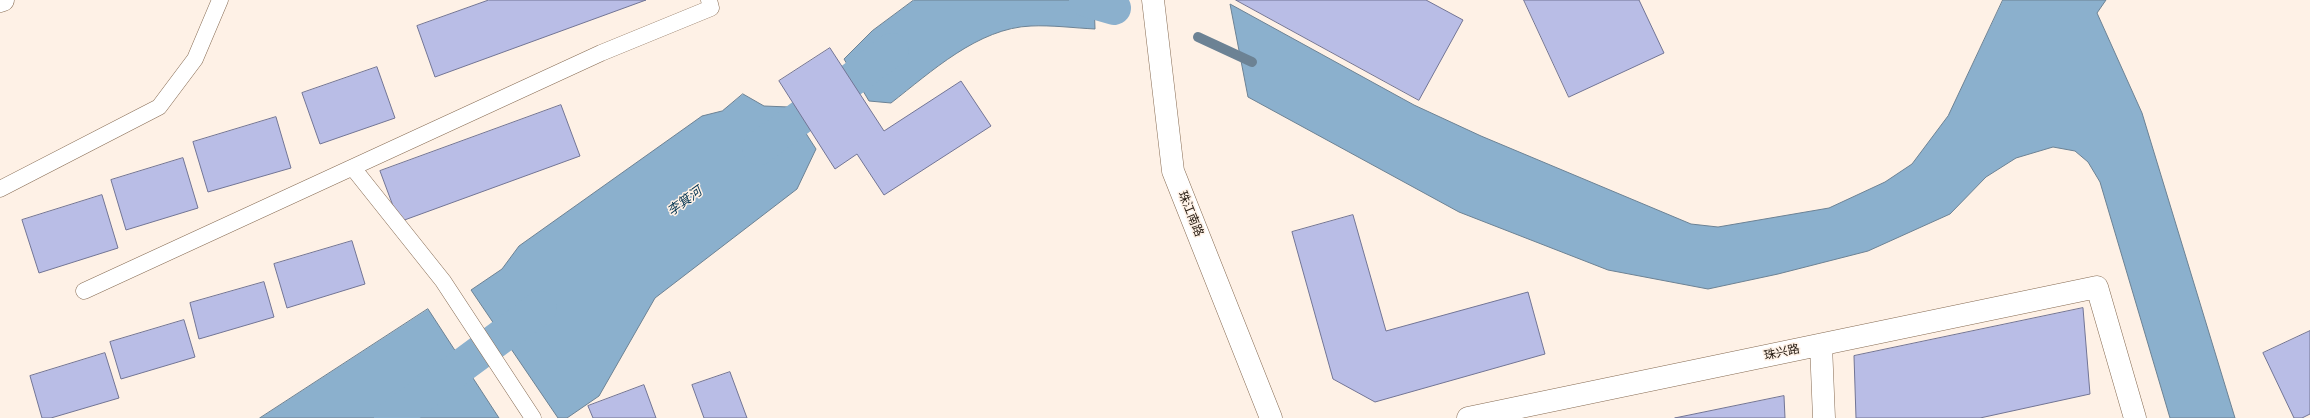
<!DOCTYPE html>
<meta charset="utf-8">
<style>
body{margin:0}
canvas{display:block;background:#fef1e6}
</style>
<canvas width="2310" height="418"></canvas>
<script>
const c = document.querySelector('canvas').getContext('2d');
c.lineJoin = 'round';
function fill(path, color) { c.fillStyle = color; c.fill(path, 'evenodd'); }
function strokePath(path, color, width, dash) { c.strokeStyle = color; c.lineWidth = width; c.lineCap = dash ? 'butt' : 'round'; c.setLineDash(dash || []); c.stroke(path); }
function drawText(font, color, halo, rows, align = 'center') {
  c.font = font + ' "Source Serif 4","Noto Sans SC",serif'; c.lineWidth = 3; c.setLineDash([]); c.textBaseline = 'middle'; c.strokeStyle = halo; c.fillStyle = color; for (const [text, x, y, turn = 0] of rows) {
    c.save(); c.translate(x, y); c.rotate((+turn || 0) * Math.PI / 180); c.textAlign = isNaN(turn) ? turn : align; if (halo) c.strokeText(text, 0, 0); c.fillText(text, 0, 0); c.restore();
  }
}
const water = new Path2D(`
 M914,0H1094L1095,29C1074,28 1052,25 1031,26C978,28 931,72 891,103L869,101L844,59L872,31Z
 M2003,0H2106L2097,13L2142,113L2235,418H2170L2100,182L2088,162L2075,151L2053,147L2016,158L1986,177L1950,214L1868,251L1778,274L1708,289L1608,270L1459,212L1248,97L1230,4L1414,105L1481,136L1691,224L1718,227L1829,208L1885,182L1912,164L1948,116Z
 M743,94L764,106L789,107L816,149L797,189L655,298L599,396L567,418H558L471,290L502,269L519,246L702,116L722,111Z
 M428,309L499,418H260Z`);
fill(water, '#8bb0cd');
strokePath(water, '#6c8294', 1);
strokePath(new Path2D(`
 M1198,37L1252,62`), '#6c8294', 10);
strokePath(new Path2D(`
 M1086,0L1114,8
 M759,148L892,50
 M391,418L540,308`), '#8bb0cd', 34);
const building = new Path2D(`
 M489,0H646L435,77L417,26Z
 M1236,0H1426L1463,20L1419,100Z
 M1524,0H1639L1664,53L1569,97Z
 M830,48L884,131L961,81L991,126L884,195L857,154L835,169L779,81Z
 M377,67L395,118L320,144L302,93Z
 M561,105L580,156L399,222L380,171Z
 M276,117L291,168L208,192L193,142Z
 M183,158L198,208L126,230L111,180Z
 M102,195L118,248L39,273L22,220Z
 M1353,215L1386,331L1528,292L1545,354L1375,402L1333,379L1292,232Z
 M352,241L365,284L287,308L274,264Z
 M264,282L274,317L199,339L190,303Z
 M2083,308L2090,394L1980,418H1856L1854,356Z
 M184,320L195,357L121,379L110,342Z
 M2310,331V414L2302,418H2294L2263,353Z
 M105,353L119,398L51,418H42L30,376Z
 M730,372L747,418H704L692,385Z
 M644,385L656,418H593L588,406Z
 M1784,396L1785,418H1675Z`);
fill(building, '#b9bde6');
strokePath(building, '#727595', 1);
const service = new Path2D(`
 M353,168L443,281L533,418
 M0,189L159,107L195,59L220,0
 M84,291L601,53L711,8L709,0`);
const minor = new Path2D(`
 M1821,345L1824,418
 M1468,418L2097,287L2135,418`);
const tertiary = new Path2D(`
 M1153,0L1173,171L1271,418
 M0,1L3,0`);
strokePath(service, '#866b53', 17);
strokePath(minor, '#866b53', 23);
strokePath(tertiary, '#866b53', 23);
strokePath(service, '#fff', 16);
strokePath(minor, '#fff', 22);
strokePath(tertiary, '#fff', 22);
drawText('12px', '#23180e', '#fef1e6', [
 ["珠江南路",1190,214,68],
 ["珠兴路",1782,353,-12]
]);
drawText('italic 13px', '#023350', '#fef1e6', [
 ["李箕河",685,202,-36]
]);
</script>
